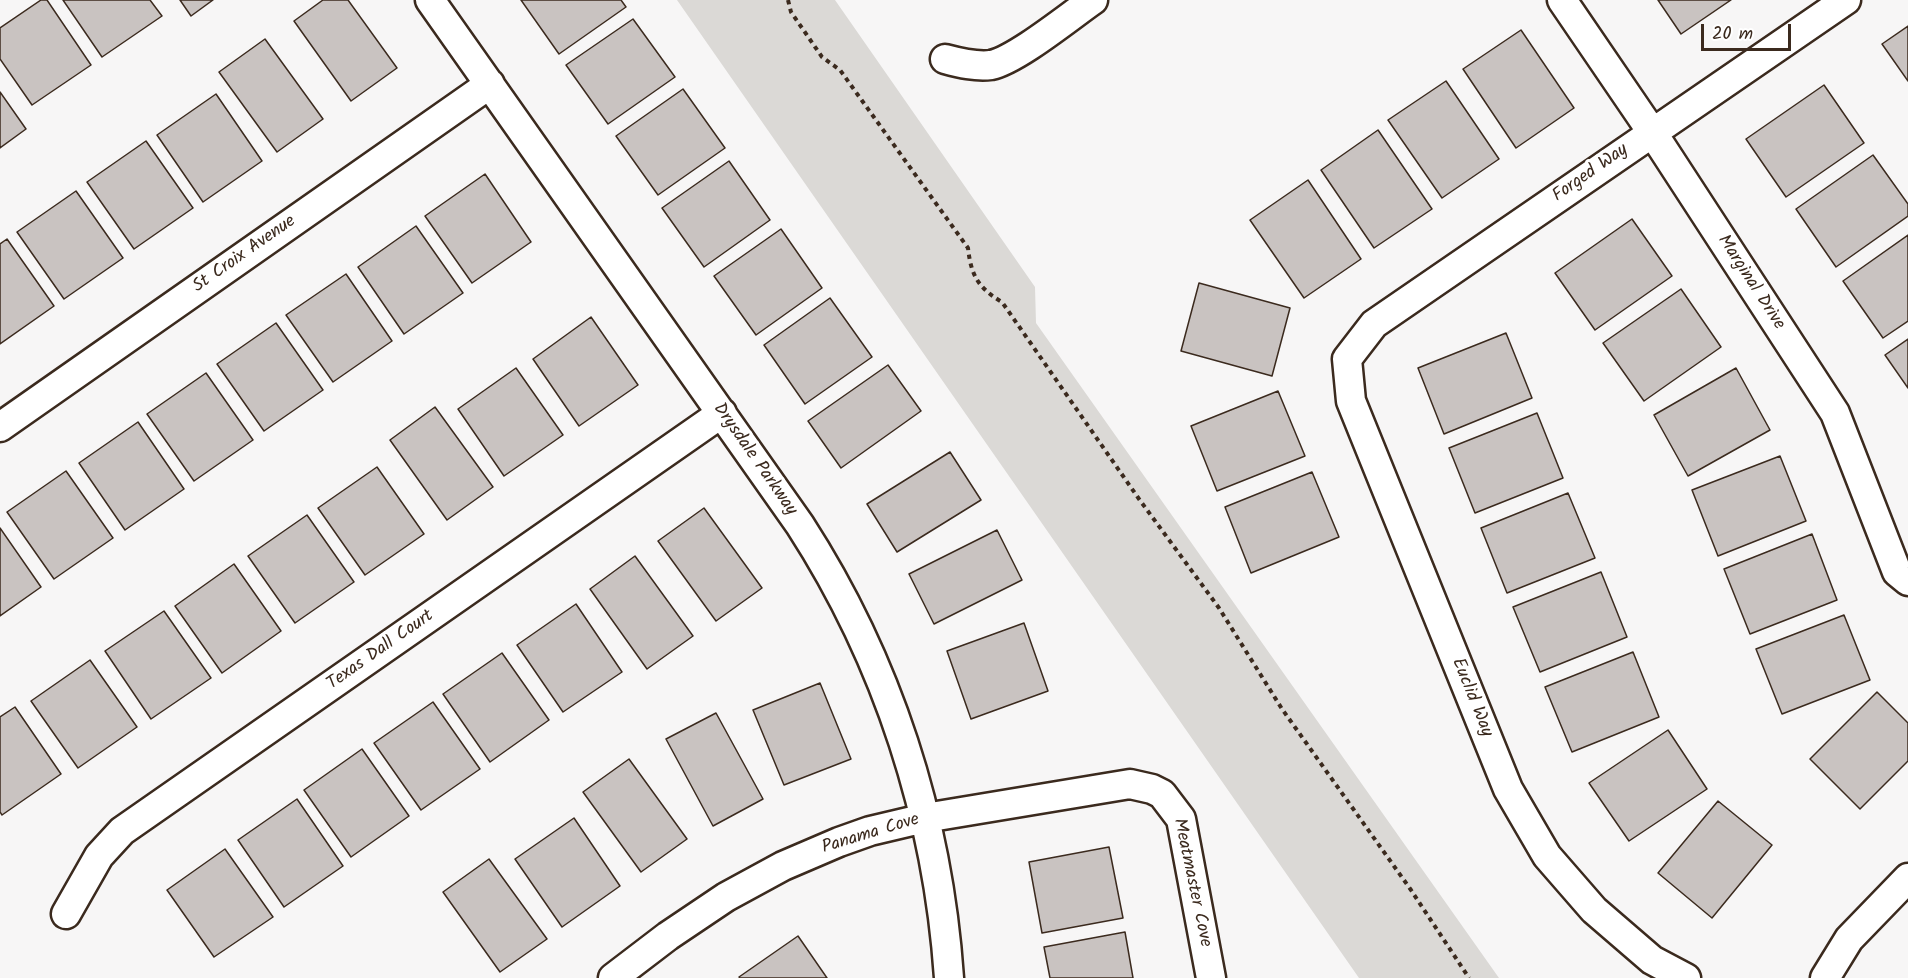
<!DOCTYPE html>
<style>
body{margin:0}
#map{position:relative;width:1908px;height:978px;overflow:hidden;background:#f7f6f6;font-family:Kalam,sans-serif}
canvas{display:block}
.scale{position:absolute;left:1701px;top:24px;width:90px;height:27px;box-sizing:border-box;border:3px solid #3b2a1e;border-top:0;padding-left:8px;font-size:18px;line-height:21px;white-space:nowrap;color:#3b2a1e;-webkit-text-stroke:4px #fff;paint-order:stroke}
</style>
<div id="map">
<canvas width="1908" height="978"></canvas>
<div class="scale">20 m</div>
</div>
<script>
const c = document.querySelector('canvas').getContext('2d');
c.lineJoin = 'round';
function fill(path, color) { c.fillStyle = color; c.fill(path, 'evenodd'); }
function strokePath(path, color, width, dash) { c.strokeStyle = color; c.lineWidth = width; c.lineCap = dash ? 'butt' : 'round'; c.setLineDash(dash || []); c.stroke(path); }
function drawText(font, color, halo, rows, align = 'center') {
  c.font = font + ' Kalam,sans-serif'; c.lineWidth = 6; c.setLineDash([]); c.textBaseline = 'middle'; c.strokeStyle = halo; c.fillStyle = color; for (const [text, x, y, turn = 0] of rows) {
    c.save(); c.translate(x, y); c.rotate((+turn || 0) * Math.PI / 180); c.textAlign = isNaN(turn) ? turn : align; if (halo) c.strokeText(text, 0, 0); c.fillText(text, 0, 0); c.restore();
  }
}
fill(new Path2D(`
 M677,0H835L1035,287L1036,323L1499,978H1359Z`), '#dbd9d6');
const building = new Path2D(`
 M41,0H47L91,65L32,105L0,59V28Z
 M63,0H150L162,16L102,57Z
 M180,0H213L191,16Z
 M323,0H348L397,68L351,101L294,21Z
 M521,0H621L626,7L559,54Z
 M1658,0H1731L1681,34Z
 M633,19L675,77L608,124L566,65Z
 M1908,26V81L1882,44Z
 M1521,30L1574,108L1516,148L1463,69Z
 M265,39L323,119L277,152L219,72Z
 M1446,81L1499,159L1442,198L1388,120Z
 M1824,85L1864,143L1786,197L1746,139Z
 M683,89L725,148L658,195L616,136Z
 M0,92L26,129L0,148Z
 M216,94L262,161L203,202L157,135Z
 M1378,130L1432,209L1374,248L1321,170Z
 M146,141L193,208L134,249L87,182Z
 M1873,155L1908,204V216L1836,267L1796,209Z
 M729,161L770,220L704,267L662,208Z
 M485,174L531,242L472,283L425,216Z
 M1308,180L1361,259L1304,298L1250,220Z
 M76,191L123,258L64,299L17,232Z
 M1632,219L1672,276L1595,330L1555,273Z
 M416,226L463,293L404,334L358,267Z
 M781,229L822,288L756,335L714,276Z
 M1908,235V321L1883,338L1843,281Z
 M7,239L54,306L0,344V244Z
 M346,274L392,341L333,382L286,315Z
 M1199,283L1290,308L1272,376L1181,351Z
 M1681,289L1721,347L1644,401L1603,343Z
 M830,298L872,357L805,404L764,345Z
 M591,317L638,385L579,426L533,359Z
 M276,323L323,390L264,431L217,364Z
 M1506,333L1532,398L1444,434L1418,368Z
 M1908,339V388L1885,355Z
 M888,365L921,411L841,468L808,421Z
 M516,368L563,435L504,476L458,409Z
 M1736,368L1770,430L1688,476L1654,415Z
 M206,373L253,440L194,481L147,414Z
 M1278,391L1305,456L1217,491L1191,426Z
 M435,407L493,487L447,520L390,440Z
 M1537,413L1563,478L1475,513L1449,448Z
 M138,422L184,489L125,530L79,463Z
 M950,452L981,500L897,552L867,504Z
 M1780,456L1806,521L1718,556L1692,490Z
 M377,467L424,534L365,575L318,508Z
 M66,471L113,538L54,579L7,512Z
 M1312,472L1339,537L1251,573L1225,507Z
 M1568,493L1595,558L1507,593L1481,528Z
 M704,508L762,588L716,621L658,541Z
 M307,515L354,582L295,623L248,556Z
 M0,528L41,587L0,616Z
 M997,530L1022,580L934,624L909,574Z
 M1812,534L1837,600L1750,634L1724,569Z
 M635,556L693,636L647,669L590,589Z
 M234,564L281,631L222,673L175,606Z
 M1601,572L1627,637L1540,672L1513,607Z
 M576,604L622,672L563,712L517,645Z
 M164,611L211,678L151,719L105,651Z
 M1844,615L1870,680L1782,714L1756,649Z
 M1024,623L1048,691L971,719L947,651Z
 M1633,652L1659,717L1572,752L1545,687Z
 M502,653L549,720L490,762L443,694Z
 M90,660L137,727L78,768L31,701Z
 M820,683L851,759L784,785L753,710Z
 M1877,692L1908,723V761L1860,809L1810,759Z
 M433,702L480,769L421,810L374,743Z
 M15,707L61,774L2,815L0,812V717Z
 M716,713L763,799L713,826L666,739Z
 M1668,730L1707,789L1629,841L1589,783Z
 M362,749L409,816L351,857L304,790Z
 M629,759L687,839L641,872L583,792Z
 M297,799L343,866L284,907L238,840Z
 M1718,801L1772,845L1712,918L1658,873Z
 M574,818L620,886L562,927L515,859Z
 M1109,847L1123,918L1042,933L1029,862Z
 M225,849L273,917L214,957L167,890Z
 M489,859L547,939L500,972L443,892Z
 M1125,932L1133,978H1050L1044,947Z
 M798,936L827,978H740L739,977Z`);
fill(building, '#c9c3c1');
strokePath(building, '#3b2a1e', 1.5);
const street = new Path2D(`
 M430,0L800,525C888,661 938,817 949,978
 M1562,0L1652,132L1835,413L1897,572L1908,581
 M945,59C960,63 976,67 991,65C1016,60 1070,16 1093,0
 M0,427L490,84
 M66,914L99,856L122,831L722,413
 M613,978L668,936L726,897L783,866L839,842L870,831L925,818L1130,784L1152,789L1162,794L1181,819L1211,978
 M1686,978L1652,960L1594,910L1547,856L1508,789L1351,401L1347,359L1374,324L1846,0
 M1825,978L1849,939L1908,878`);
strokePath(street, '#3b2a1e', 33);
strokePath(new Path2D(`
 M788,0L791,12L822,57L840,70L968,248C971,275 978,288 1002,302L1139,499L1219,608L1282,709L1411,890L1469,978`), '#3b2a1e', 4, [4.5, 4.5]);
strokePath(street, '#fff', 28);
drawText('18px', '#3b2a1e', '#fff', [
 ["Forged Way",1591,174,-35],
 ["St Croix Avenue",245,255,-35],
 ["Marginal Drive",1750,283,57],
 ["Drysdale Parkway",754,460,55],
 ["Texas Dall Court",381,651,-35],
 ["Euclid Way",1471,698,68],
 ["Panama Cove",871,835,-17],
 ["Meatmaster Cove",1191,883,78]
]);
</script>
